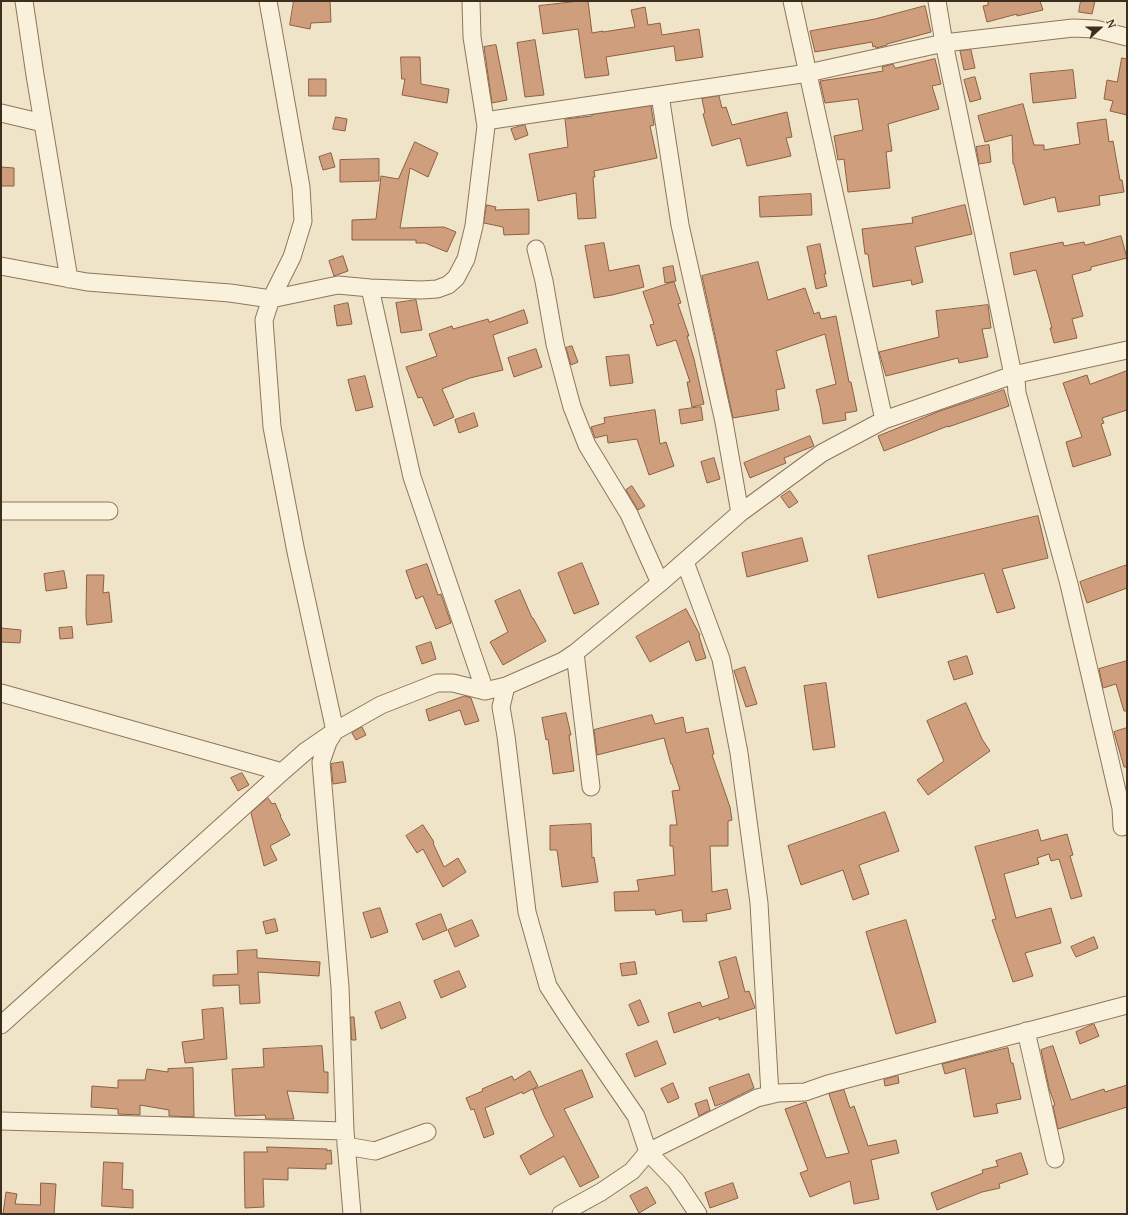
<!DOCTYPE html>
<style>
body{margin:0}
#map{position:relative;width:1128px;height:1215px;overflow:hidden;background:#f0e4c8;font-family:"PT Serif",serif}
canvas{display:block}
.frame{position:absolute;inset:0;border:2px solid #3d2e20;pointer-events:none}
.north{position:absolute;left:1080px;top:8px;width:40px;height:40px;-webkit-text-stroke:3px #f7eed8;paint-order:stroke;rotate:69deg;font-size:11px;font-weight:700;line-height:16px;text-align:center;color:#3d2e20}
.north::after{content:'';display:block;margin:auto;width:14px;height:18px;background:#3d2e20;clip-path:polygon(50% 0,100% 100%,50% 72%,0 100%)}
</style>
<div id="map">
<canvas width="1128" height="1215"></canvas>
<div class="frame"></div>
<div class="north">N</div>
</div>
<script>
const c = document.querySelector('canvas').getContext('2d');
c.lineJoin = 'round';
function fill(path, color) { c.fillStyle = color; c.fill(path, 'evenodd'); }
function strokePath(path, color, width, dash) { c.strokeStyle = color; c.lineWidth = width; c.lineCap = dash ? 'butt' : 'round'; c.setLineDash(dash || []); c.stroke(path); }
const building = new Path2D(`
 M294,1H330L331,22L311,23L310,29L290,25Z
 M580,1H588L592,33L603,31V32L635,27L631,10L645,7L648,25L660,23L662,35L699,29L703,57L676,61L674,46L606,57L609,75L585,78L578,29L543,34L539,6Z
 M988,1H1040L1043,10L1017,16V14L987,22L983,6L988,5Z
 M1081,1H1095L1092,14L1079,12Z
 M925,6L931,32L887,44V45L876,48L875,46L873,47L872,42L815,52L810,31L875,19Z
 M535,40L544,95L525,97L517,43Z
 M496,45L507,100L492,103L484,47Z
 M971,50L975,68L964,70L960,51Z
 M401,57H420L421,84L449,89L447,103L402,95L405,79H402Z
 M1122,58L1127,59V115L1110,111L1113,101L1104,99L1107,80L1117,82Z
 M935,59L941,84L932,86L939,109L888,124L892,151L886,152L890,188L848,192L844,159L838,160L834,136L863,130L858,99L825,103L820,81L847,77L883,71L882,67L893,64L895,68Z
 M1073,70L1076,98L1033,103L1030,74Z
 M975,77L981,99L970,102L964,80Z
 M309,79H326V96H309Z
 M719,96L722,108L726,107L732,125L787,112L792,137L786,138L791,156L747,166L740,138L712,146L703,114L705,113L702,99Z
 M1023,104L1034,145H1044V150L1080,144L1077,123L1106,119L1109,142L1113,141L1120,180H1122L1124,192L1099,196L1100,205L1058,212L1055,197L1024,205L1014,164H1013L1012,135L985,142L978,116Z
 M651,106L654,125L650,126L657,158L594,171L595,177H593L596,218L578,219L576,193L538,201L529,154L568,147L565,119L592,116V115Z
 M336,117L347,119L345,131L333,129Z
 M525,125L528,135L515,140L511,129Z
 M415,142L438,153L428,177L410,168L400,228L444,227L456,232L447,252L425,243H416V240H352V220L376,219L381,176L398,179Z
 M989,145L991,162L979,164L976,147Z
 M331,153L335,167L323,170L319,157Z
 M379,159V181L340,182V160Z
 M1,167L14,168V186H1Z
 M811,194L812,215L760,217L759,197Z
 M487,205L496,207L495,210L529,209V234L504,235L503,227L484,223Z
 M965,205L972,234L915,247L923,282L912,285L911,280L873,287L868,254H865L862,229L913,223L912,218Z
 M1121,236L1127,258L1091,267V270L1072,275L1083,316L1072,319L1077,338L1054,343L1050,328H1052L1036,270L1014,275L1010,253L1063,242L1064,246L1084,242L1085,245Z
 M604,243L609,271L639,265L644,287L612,295L594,298L585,246Z
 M820,244L826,274H824L827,286L816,289L807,247Z
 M343,256L348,271L334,276L329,261Z
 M758,262L768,300L805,288L814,314L819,312L821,319L836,316L849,382H851L857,411L845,413L846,420L823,424L820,406L816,390L836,384L825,334L776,351L785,388L776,390L779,410L733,418L702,276Z
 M673,266L676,281L665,283L663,268Z
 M674,282L681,303L678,304L689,336H687L694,359L704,404L692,407L687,382H690L676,340L657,346L650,325L654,324L643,292Z
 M416,300L422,330L401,333L396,303Z
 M348,303L352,324L337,326L334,306Z
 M988,305L991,328L982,329L988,357L959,363L958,358L886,376L879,352L939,337L936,311Z
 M524,310L528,323L493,335L503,370L470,378L442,389L454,417L434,426L422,397L418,398L406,367L437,356L429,334L452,326L453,329L488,319L489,322Z
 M572,346L578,362L571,365L566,348Z
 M536,349L542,367L514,377L508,358Z
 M629,355L633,383L610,386L606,357Z
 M1127,371V410L1102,418L1104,423L1101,424L1111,455L1073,467L1066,442L1082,437L1063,383L1087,375L1090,384Z
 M365,376L373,407L356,411L348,380Z
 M1004,390L1009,406L948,427V426L884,451L878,436L940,411Z
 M701,407L703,420L681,424L679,410Z
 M655,410L660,444L666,442L674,466L649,475L637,439L608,443L607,435L595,438L591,427L605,423L604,418Z
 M474,413L478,426L459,433L455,420Z
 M810,436L814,446L784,458L786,463L750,478L744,463Z
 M714,458L720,479L707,483L701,462Z
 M632,486L645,506L638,510L626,490Z
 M790,491L798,502L789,508L781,497Z
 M1038,516L1048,558L1002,569L1015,608L997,613L984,573L878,598L868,556Z
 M802,538L808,561L747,577L742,553Z
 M582,563L599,604L574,614L558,573Z
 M427,564L438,595L441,594L451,623L436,629L423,596L416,599L406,571Z
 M1127,565V588L1087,603L1080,582Z
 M64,571L67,588L46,591L44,574Z
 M87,575H104L103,593L109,592L112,622L87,625L86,617Z
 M520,590L532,618H533L546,641L503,665L490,642L508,632L495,601Z
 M686,609L700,635L699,636L706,658L696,661L689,641L650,662L636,637Z
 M72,627L73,638L60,639L59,628Z
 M1,628L21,630L20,643L1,642Z
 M431,642L436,659L422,664L416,647Z
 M967,656L973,674L954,680L948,662Z
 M1127,661V711H1124L1116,684L1103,688L1099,669Z
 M745,667L757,704L746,707L734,671Z
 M826,683L835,747L813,750L804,686Z
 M465,696L471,698L479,721L465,725L460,710L429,721L426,710Z
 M966,703L982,739L990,751L928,795L917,780L944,761L927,721Z
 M566,713L571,735H569L574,771L553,774L548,739L546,740L542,718Z
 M652,715L655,724L683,717L686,733L708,728L714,754L712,755L730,807L732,820L728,821V846H710L712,892L727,889L731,909L706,914L707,921L683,922L682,910L656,915L655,910L615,911L614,892L639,891L637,880L675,875L673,846H670V825H677L672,791L680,790L672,764H671L664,738L597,755L594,730Z
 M362,727L366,735L356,740L352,733Z
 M1127,728V767H1124L1114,732Z
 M343,762L346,782L333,784L331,764Z
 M242,773L249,785L238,791L231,778Z
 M268,798L272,804L275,803L281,816H280L290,835L270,846L277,860L264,866L251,813Z
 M885,812L899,851L859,865L869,894L853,900L843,870L801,885L788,846Z
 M591,824L592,858L594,857L598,882L562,887L557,850H550V826Z
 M423,825L434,842L433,843L444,867L458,858L466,872L443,887L436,874L423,849L417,853L406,836Z
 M1038,830L1041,841L1067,834L1073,855L1070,856L1082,896L1071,899L1059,859L1051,861L1049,854L1037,858L1039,864L1004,874L1016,918L1051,908L1061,943L1025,953L1033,976L1013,982L992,920L996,919L975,847Z
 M380,908L388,932L371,938L363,913Z
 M441,914L447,930L423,940L416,924Z
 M275,919L278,931L266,934L263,922Z
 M472,920L479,936L455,947L448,930Z
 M906,920L936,1022L896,1034L866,932Z
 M1094,937L1098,948L1076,957L1071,947Z
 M257,950V958L320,962L319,976L258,972L260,1003L240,1004L239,985L213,986V975L238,974L237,951Z
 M736,957L745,992L749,991L755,1008L719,1020V1017L674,1033L668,1013L700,1002L702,1007L729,998L719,962Z
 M635,962L637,974L622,976L620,964Z
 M459,971L466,987L441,998L434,981Z
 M640,1000L649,1022L638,1026L629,1005Z
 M400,1002L406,1018L381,1029L375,1012Z
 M223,1008L227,1059L185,1063L182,1042L204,1039L202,1010Z
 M351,1017H354L356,1040H352Z
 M1094,1024L1099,1036L1080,1044L1076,1032Z
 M657,1041L666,1064L635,1077L626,1054Z
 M322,1046L324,1072H328V1093L287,1091L294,1119H266L265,1115L235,1116L232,1069L264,1067L263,1049Z
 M1053,1046L1071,1100L1104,1089L1105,1092L1127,1085V1107L1058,1129L1053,1106L1055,1105L1049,1088L1041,1050Z
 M1008,1048L1011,1063H1013L1021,1099L996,1104L998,1113L974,1117L965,1068L945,1074L942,1064L985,1053Z
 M193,1068L194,1117L169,1116V1110L140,1105V1115L118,1114V1109L91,1107L92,1086L118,1088V1080H145L147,1069L168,1072V1069Z
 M582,1070L593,1097L564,1109L599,1177L580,1187L564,1156L530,1175L520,1156L554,1136L543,1114L533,1090Z
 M530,1071L538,1086L523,1094L522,1092L485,1108L494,1134L484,1138L474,1109L471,1110L466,1098L483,1091L482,1089L512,1076L514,1080Z
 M749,1074L754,1088L726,1102L715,1106L709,1088Z
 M898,1076L899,1083L885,1086L884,1080Z
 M673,1083L679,1098L668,1103L661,1089Z
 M844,1090L850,1108L854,1106L868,1146L896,1140L899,1153L871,1160L879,1199L854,1204L850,1181L810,1197L800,1173L808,1170L785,1109L806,1102L826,1158L849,1153L829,1094Z
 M707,1100L710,1110L699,1116L695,1104Z
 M267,1147L327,1149V1151L331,1150L332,1164H326V1169L288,1168V1180L263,1179L264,1207L245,1208L244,1152H267Z
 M1021,1153L1028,1174L999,1184L1000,1188L982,1192L937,1210L931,1193L983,1173L982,1170L998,1166L996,1161Z
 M104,1162L123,1163L122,1189L133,1190V1208L102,1206Z
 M41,1183L56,1184L54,1214H3L6,1192L17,1194L15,1204L40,1205Z
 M733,1183L738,1198L710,1208L705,1193Z
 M647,1187L656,1203L639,1213L630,1196Z`);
fill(building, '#cf9f7d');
strokePath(building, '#8d5f41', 1);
const minor = new Path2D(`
 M24,1L35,75L69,279
 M268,1L301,187L303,221L292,257L271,299L264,320L272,427L296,552L335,731L328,742L321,762L340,987L345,1131L352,1214
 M792,1L884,420
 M937,1L944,43L1013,375L1016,379L1017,393L1069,584L1121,808L1122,827
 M660,95L680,225L724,422L740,513
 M1,113L43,123
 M485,121L808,73L944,43L1073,28L1095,29L1127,37
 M536,249L544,281L555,344L572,407L587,445L629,514L660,583
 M1,266L87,282L230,293L271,299L338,285L370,288L421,290L437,289L448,285L456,278L466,259L474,226L486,126L472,37L471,1
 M370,288L412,477L485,691
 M1,511H109
 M685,562L721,659L739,753L759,903L770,1095
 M575,653L591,787
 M506,686L501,707L506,736L527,912L548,986L568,1017L636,1116L648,1152L676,1181L698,1214
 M1,693L282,772
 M1,1025L282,772L306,751L335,731L381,705L437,683H453L485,691L506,686L563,661L575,653L660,583L740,513L822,453L884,420L1013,375L1127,350
 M1026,1031L1055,1159
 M1,1121L345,1131
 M346,1146L375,1151L427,1132
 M561,1214L601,1192L632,1171L648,1152L757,1098L778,1093L805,1092L828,1084L1127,1005`);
strokePath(minor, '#8d765c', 19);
strokePath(minor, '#faf1dc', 17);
</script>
